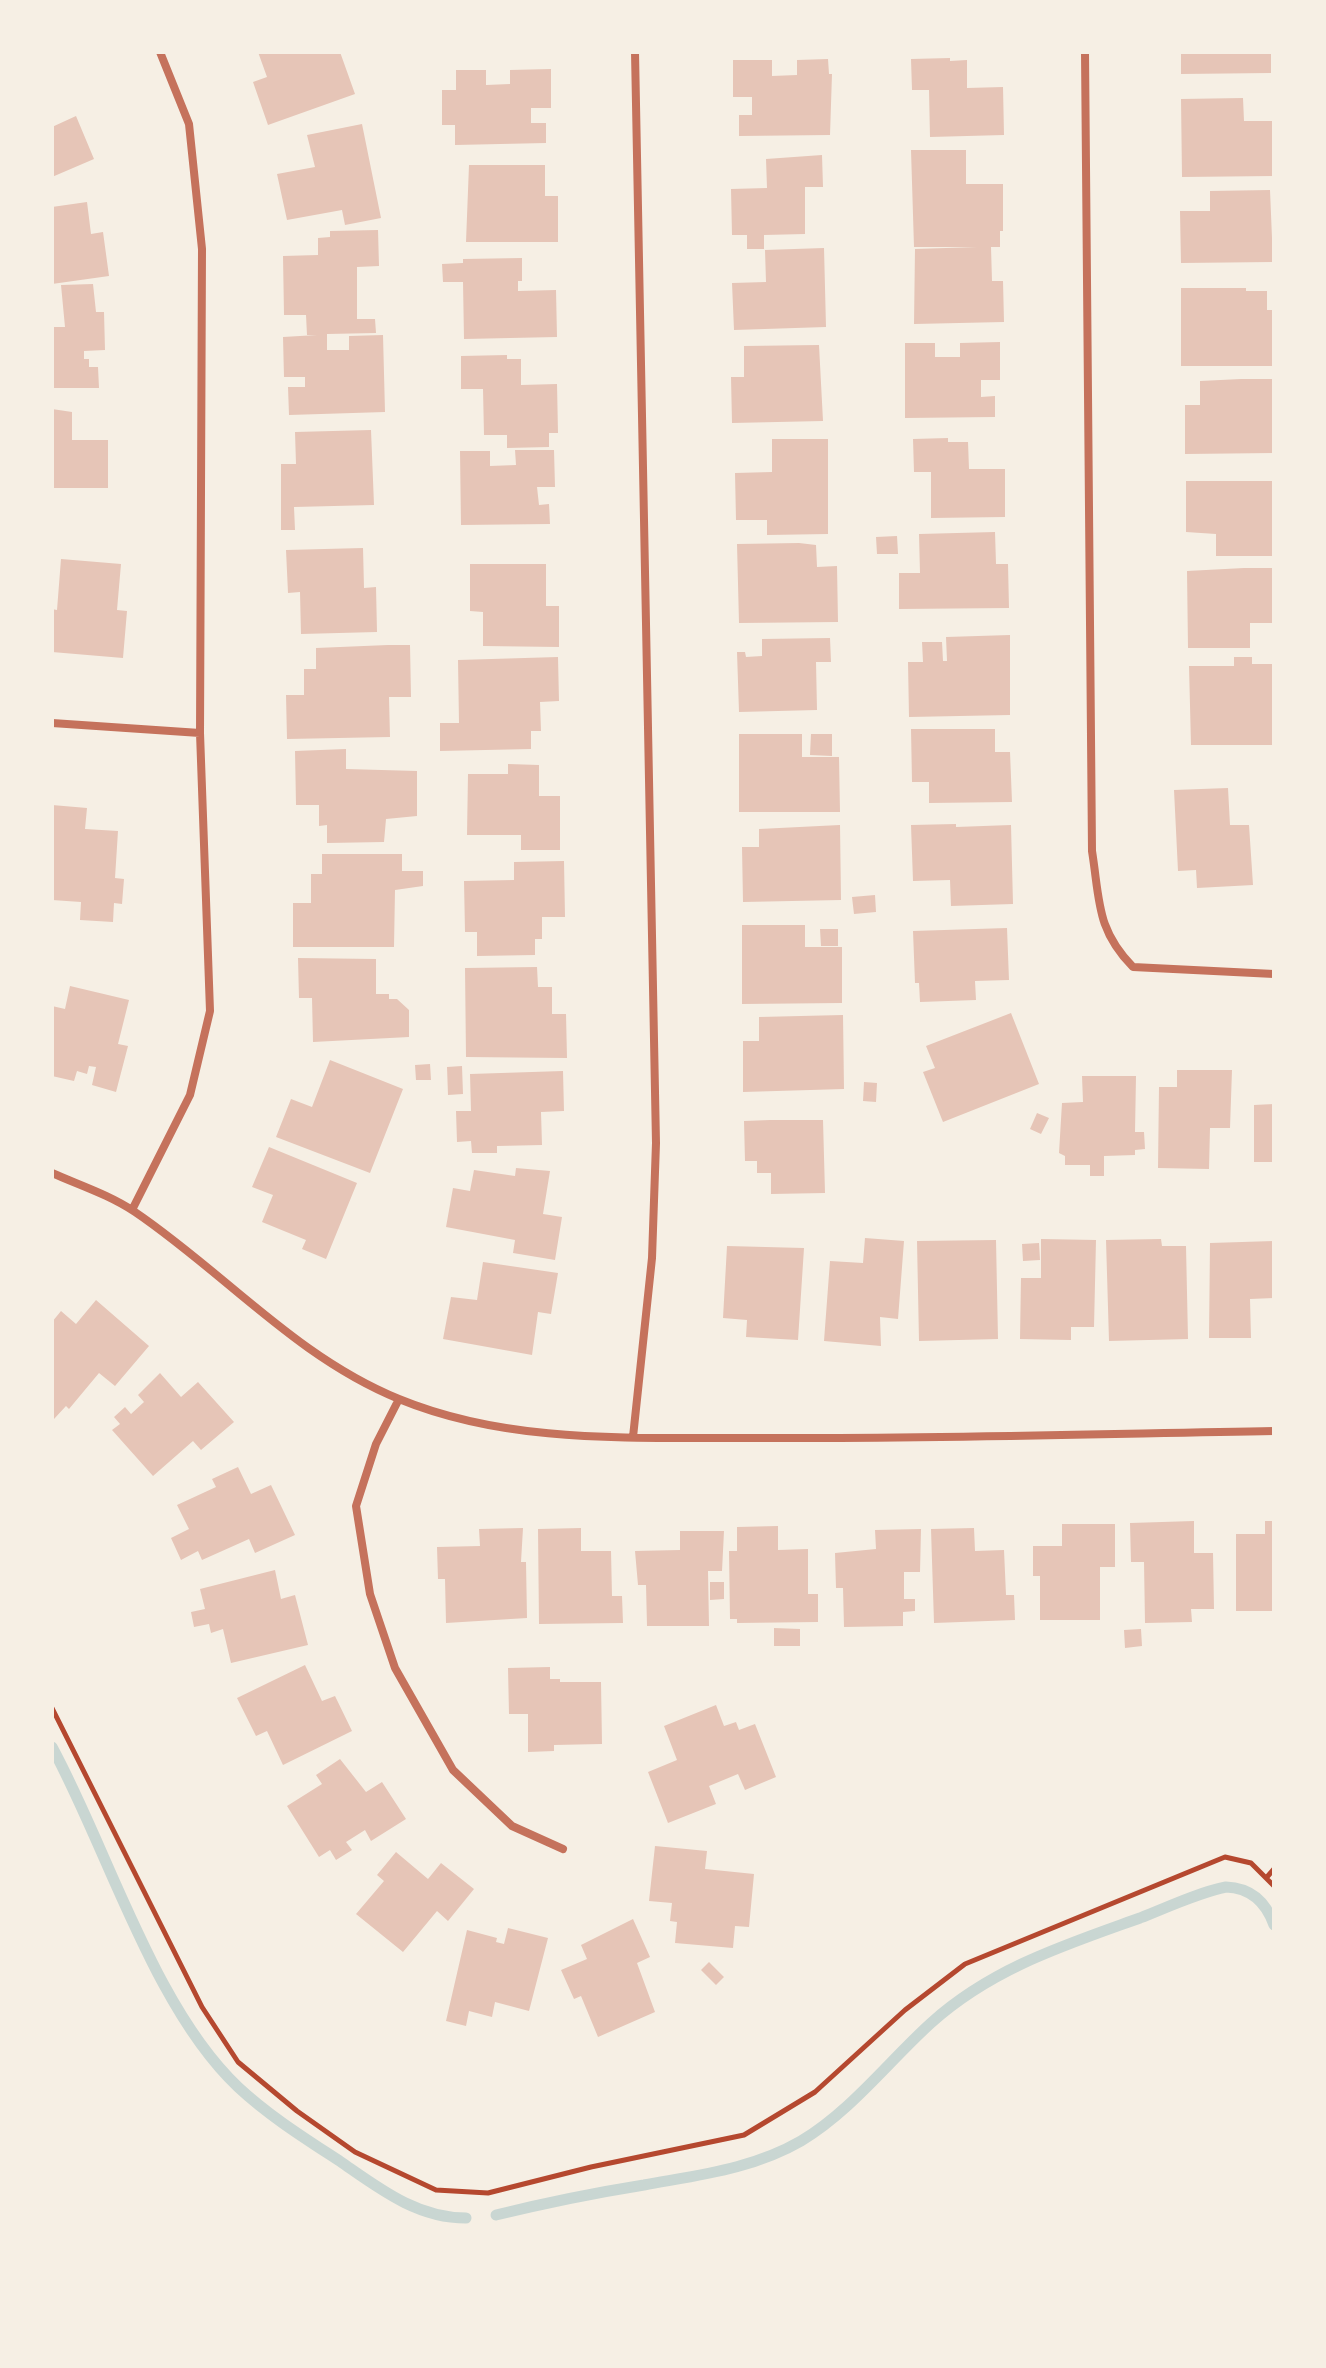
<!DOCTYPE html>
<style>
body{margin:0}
#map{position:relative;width:1326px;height:2368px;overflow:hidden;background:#f6efe4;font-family:"Fira Sans",sans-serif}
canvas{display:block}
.frame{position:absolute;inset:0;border:54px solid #f6efe4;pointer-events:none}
</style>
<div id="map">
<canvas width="1326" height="2368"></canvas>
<div class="frame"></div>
</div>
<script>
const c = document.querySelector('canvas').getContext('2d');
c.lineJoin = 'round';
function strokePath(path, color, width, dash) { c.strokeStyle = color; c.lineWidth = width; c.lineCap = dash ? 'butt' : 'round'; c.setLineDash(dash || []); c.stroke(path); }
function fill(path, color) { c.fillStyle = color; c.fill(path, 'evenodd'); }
strokePath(new Path2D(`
 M52,1747C108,1850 154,2008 238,2087C269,2116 306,2139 341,2162C380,2189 417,2218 466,2218
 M496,2215C545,2203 594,2193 644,2185C698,2175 753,2169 801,2141C851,2111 888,2062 931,2023C992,1968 1065,1945 1140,1918C1168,1907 1197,1893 1226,1887C1251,1888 1266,1902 1274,1925`), '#c9d6d2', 11);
fill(new Path2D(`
 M258,52H340L355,94L268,125L253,82L267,77Z
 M1181,52H1271V73L1181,74Z
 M950,58V61L967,60V88L1003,87L1004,135L930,137L929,90H912L911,59Z
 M828,59L829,74H832L830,135L739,136V115H752V97H733V60H772V76L797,75V60Z
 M551,69V108H531V123H546V143L455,145V125H442V90H456V70H486V85L510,84V70Z
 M1243,98L1244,121H1274V176L1182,177L1181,99Z
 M76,116L94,159L52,177V127Z
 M362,124L381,218L345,225L342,210L287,220L277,174L315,167L307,135Z
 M911,150H966V184H1003V231H1000V247H991L992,281H1003L1004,322L914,324L915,249L977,247H914Z
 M822,155L823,187H805V234L764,235V249H747V235H732L731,189L767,188L766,159Z
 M469,165H545V196H558V242H466Z
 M1270,190L1273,262L1181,263L1180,211H1210V191Z
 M87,202L91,234L103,232L109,276L52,284V207Z
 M378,230L379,266L357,267V319H375L376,333L327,334V350H349V336L383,335L385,412L289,415L288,387H305V377H284L283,337L317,335H307L306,315H284L283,256L318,255V238L330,237V231Z
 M824,248L826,327L734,330L732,283L766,282L765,250Z
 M522,258V281H518V291L556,290L557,337L464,339L463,282H443L442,264L463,263V259Z
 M93,284L96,312H104L105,350L84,351V359H89V367H98L99,388H52V327H65L61,285Z
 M1181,288H1246V291H1267V310H1274V366H1181Z
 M1000,342V380H981V397L995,396V417L905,418V343H935V357H960V343Z
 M819,345L823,421L732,423L731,377H744V346Z
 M507,355V359H521V385L557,384L558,433H549V447L507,448V435H484L483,389H461V356Z
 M1241,379H1274V453L1185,454V405H1200V381Z
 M52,409L72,412V440H108V488H52Z
 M371,430L374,505L294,507L295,530H281V464H296L295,432Z
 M948,438V442H968L969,469H1005V517L931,518V472H914L913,439Z
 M772,439H828V534L767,535V520H736L735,473L772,472Z
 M515,450H554L555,487H537L539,505L549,504L550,524L461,525L460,451H490V466L516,465Z
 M1186,481H1274V556H1216V534L1186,532Z
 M995,532L996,564H1008L1009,608L899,609V573H920L919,534Z
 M897,536L898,554H877L876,537Z
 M799,543L816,545L817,567L837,566L838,622L739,623L737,544Z
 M363,548L364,588L376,587L377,632L301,634L300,592L288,593L286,550Z
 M61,559L121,564L117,610L127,611L123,658L52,652V609L57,610Z
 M470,564H546V606H559V647L483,646V612L470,611Z
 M1244,568H1274V623H1250V648H1188L1187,571Z
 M1010,635V715L909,717L908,662H923L922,642H942L943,661H947L946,637Z
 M830,638L831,662H816L817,710L739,712L737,652H745L746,657L762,656V639Z
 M388,645H410L411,697H389L390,737L287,739L286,695H304V669H316V648Z
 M558,657L559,701L540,702L541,731H531V749L440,751V723H459L458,660Z
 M1234,657H1252V664H1274V745H1191L1189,666H1234Z
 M911,729H995V752H1010L1012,802L929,803V782H912Z
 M739,734H802V757H839L840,812H739Z
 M811,734H832V756L810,755Z
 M346,749V769L417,771V816L386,819L384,842L327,843V825L319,826V805H296L295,751Z
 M508,764L539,765V796H560V850H521V835H467L468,774H508Z
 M1228,788L1230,825H1249L1253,885L1197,888L1196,870L1178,871L1174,790Z
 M52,805L87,808L85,829L118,831L115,878L124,879L122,904L114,903L113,922L80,920L81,902L52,900Z
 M956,824V827L1011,825L1013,904L951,906L950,880L913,881L911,825Z
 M840,825L841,900L743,902L742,847H759V829Z
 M322,854H402V871H423V886L395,890L394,947H293V903H311V874H322Z
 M564,861L565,917H542V939H535V955L477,956V932H465L464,881L514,880V862Z
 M875,895L876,912L854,914L852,897Z
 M742,925H805V947H842V1003L742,1004Z
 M1007,928L1009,980L975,981L976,1000L920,1002L919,983H915L913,931Z
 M820,929H838V946H821Z
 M298,958L376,959V994H389V999H397L409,1010V1037L313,1042L312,998H299Z
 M537,967L538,987H552V1014H566L567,1058L466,1057L465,968Z
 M70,986L129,1000L118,1044L128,1046L116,1092L92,1085L96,1067L89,1066L87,1074L77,1071L74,1081L52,1076V1006L65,1009Z
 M1011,1013L1039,1084L943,1122L923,1072L935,1068L926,1046Z
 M843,1015L844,1089L743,1092V1041H759V1017Z
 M330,1060L403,1089L370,1173L276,1137L291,1099L312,1107Z
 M430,1064L431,1080H416L415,1065Z
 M462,1066L463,1094L448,1095L447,1067Z
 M1177,1070H1232L1230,1128H1210L1209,1169L1158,1168L1159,1087H1177Z
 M563,1071L564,1111L541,1112L542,1145L497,1146V1153H472L471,1141L457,1142L456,1111H471L470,1074Z
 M1082,1076H1136L1135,1132H1144L1145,1149L1135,1150V1155L1104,1156V1176H1090V1165H1065V1156L1059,1153L1062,1103L1083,1102Z
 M864,1082L877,1083L876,1102L863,1101Z
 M1274,1104V1162H1254V1105Z
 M1037,1113L1049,1118L1041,1134L1030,1129Z
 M770,1120H823L825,1193L771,1194V1173H757V1161H745L744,1121Z
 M269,1147L357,1183L326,1259L302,1249L306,1240L262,1222L273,1195L252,1187Z
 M516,1168L550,1171L543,1214L562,1217L555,1260L513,1253L515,1240L446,1227L453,1188L470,1191L474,1170L515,1176Z
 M865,1238L904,1241L898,1319L880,1317L881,1346L824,1341L830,1261L863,1263Z
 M1041,1239L1096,1240L1094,1327H1071V1340L1020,1339L1021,1278H1041Z
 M1161,1239L1162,1246H1186L1188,1339L1109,1341L1106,1240Z
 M996,1240L998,1339L919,1341L917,1241Z
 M1274,1241V1298L1250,1299L1251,1338H1209L1210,1243Z
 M1039,1243L1040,1260L1023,1261L1022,1244Z
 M727,1246L804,1248L798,1340L746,1337L747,1320L723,1318Z
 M483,1262L558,1273L551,1314L538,1312L532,1355L443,1339L451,1297L477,1300Z
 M96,1300L149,1346L115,1386L99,1373L69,1409L66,1406L54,1419L52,1322L61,1311L76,1324Z
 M160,1373L181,1397L198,1382L234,1422L201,1450L193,1441L153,1476L112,1430L120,1424L114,1417L125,1407L131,1414L144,1402L138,1395Z
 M238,1467L251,1494L271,1485L295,1535L255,1553L249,1539L202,1560L198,1551L181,1560L171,1538L189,1529L177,1505L216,1487L212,1479Z
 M1194,1521V1553H1213L1214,1609H1191L1192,1622L1145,1623L1144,1562H1131L1130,1523Z
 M1265,1521H1274V1611H1236V1534H1265Z
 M1062,1524H1115V1567H1100V1620H1040V1576H1033V1546H1062Z
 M778,1526V1550L808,1549V1594H818V1622L737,1623V1619H730L729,1551H737V1527Z
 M523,1528L521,1562H526L527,1618L446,1623L445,1579H438L437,1547L480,1546L479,1529Z
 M581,1528V1551H611L612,1596H622L623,1623L539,1624L538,1529Z
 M974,1528L975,1551L1004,1550L1006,1595H1014L1015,1620L934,1623L931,1529Z
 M921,1529L920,1572H904V1599H915V1611L903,1612V1626L844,1627L843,1588H836L835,1553L876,1549L875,1530Z
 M680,1531H724L722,1571H708L709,1626H647L646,1585H638L635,1551L680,1550Z
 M275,1570L281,1599L295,1595L308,1645L231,1663L223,1629L211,1633L209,1624L194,1627L191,1612L205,1609L200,1589Z
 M710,1582H724V1599L710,1600Z
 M774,1628L800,1629V1646H774Z
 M1141,1629L1142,1646L1125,1648L1124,1630Z
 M305,1665L322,1701L335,1696L352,1731L283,1765L267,1731L256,1736L237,1698Z
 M550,1667V1679H560V1682H601L602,1744L554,1745V1751L528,1752V1714H509L508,1668Z
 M716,1705L724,1726L736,1722L739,1730L755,1724L776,1777L745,1790L738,1774L709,1786L716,1804L668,1823L648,1772L677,1760L664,1726Z
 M340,1759L366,1792L382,1782L406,1819L371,1841L365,1830L346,1842L352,1850L336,1860L330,1850L319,1857L287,1806L322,1784L316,1775Z
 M655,1846L707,1851L705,1869L754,1874L749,1927L735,1926L733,1948L675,1943L677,1922L670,1921L672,1903L649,1901Z
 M396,1852L428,1879L441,1863L474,1889L448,1921L437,1911L403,1952L356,1914L384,1881L377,1875Z
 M633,1919L650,1957L637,1963L655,2012L598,2037L581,1996L574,1999L561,1970L587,1959L581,1945Z
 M508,1928L548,1938L529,2011L495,2002L492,2017L469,2011L466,2026L446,2021L467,1930L497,1938L496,1942L504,1944Z
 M709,1962L724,1977L716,1985L701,1970Z`), '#e6c5b7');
strokePath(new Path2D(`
 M52,1708L202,2007L238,2062L297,2111L355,2152L436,2190L488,2193L591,2167L744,2135L815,2092L905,2010L965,1964L1225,1857L1251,1863L1274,1886
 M1267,1877L1274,1869`), '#b5482f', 5);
strokePath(new Path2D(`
 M1085,52L1092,851C1100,901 1096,929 1133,967L1274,974
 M52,723L200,733
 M52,1173C79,1185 110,1195 135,1212C225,1273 296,1357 399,1399C511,1445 635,1437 753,1438C927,1439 1100,1434 1274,1431
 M132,1210L190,1095L210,1011L200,733L202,249L189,124L160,52
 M399,1399L376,1444L356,1506L370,1594L395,1668L453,1770L512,1826L563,1849
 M633,1437L652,1258L656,1143L635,52`), '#c5725c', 8);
</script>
